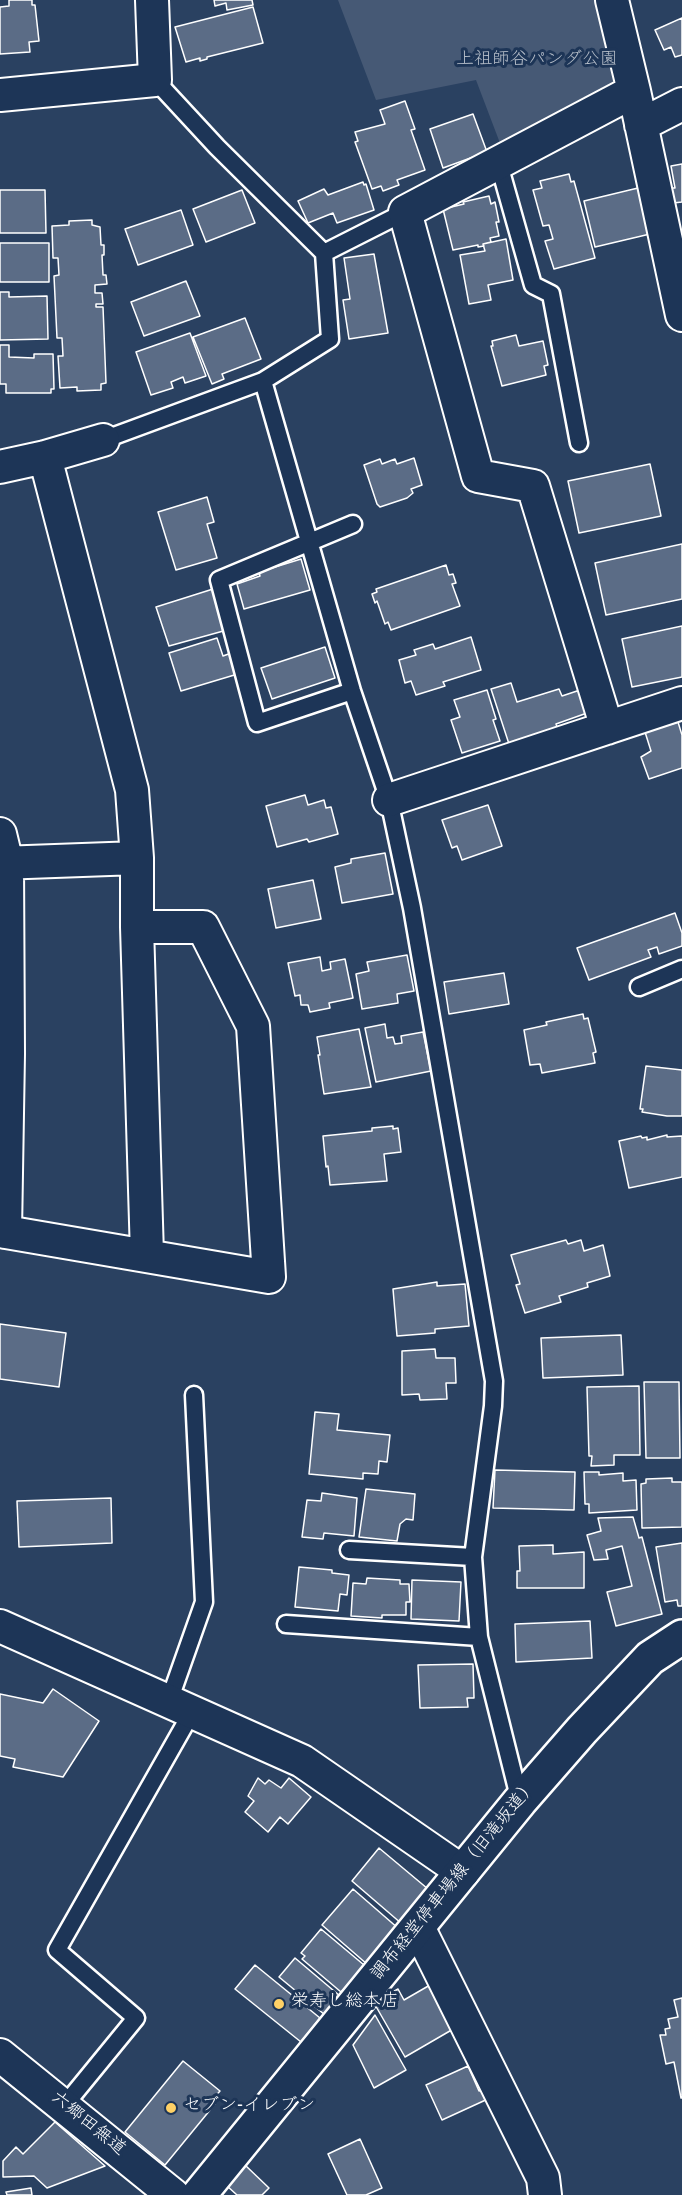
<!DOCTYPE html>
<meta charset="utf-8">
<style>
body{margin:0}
canvas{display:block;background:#2a4161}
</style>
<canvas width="682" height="2195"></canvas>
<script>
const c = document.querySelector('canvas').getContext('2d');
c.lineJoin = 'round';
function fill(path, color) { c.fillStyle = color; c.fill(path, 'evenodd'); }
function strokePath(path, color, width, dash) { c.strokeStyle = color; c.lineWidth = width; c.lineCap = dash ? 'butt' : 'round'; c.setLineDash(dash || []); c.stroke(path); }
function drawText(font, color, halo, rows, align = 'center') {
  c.font = font + ' Dekko,"Klee One",sans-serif'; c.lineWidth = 6; c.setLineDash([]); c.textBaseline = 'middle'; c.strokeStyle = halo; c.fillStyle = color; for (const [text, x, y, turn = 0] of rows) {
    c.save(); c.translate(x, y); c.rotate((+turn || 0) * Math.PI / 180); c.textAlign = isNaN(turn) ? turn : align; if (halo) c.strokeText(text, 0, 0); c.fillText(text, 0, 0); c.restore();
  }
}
fill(new Path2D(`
 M338,0H602L621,89L503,151L476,80L376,100Z`), '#465975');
const building = new Path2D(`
 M9,0H32V5H35L39,41L29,42L30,52L0,54V7L9,6Z
 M214,0H252L253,5L227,10L226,3L215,6Z
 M253,7L263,43L207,57V59L200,61V58L186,62L175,27Z
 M682,18V55L675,57L671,47L664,50L655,30Z
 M405,101L415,129L411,130L425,170L397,180L399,185L383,191L381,186L372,189L355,142L358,141L355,132L385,124L380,110Z
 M473,114L487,152L443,168L430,129Z
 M682,164V202L673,203L671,188H675L671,166Z
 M569,174L571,182L574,181L595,258L554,269L545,241L553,239L549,225L543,226L533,190L542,188L540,181Z
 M363,182L364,185L366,184L374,210L337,223L333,213L308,223L298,201L324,189L328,195Z
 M638,188L650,234L595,247L584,201Z
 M0,190H45L46,233H0Z
 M242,190L255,223L206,242L193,209Z
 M489,196L491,204L495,202L499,222H496L499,236L490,238L491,242L483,244L484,246L478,247V245L453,250L443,209L464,204L463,202Z
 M181,210L193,245L138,265L125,229Z
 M92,220V225L100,227L101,245H104V255H102L103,275H106L107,284L95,285V293H102L103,304H96V307H103L106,383L101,384V390L77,391V387L60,388L58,356H63L62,338H57L54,276L59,275L58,258H53L52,226L69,225V221Z
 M506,239L513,280L488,285L491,300L469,304L460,255L485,251L483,244Z
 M0,243H49V282H0Z
 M374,254L388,333L349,339L343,300L350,299L344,258Z
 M186,281L200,316L144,336L131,302Z
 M0,292H9V297L47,296L48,339L0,340Z
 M245,318L261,359L222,374L224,379L212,384L193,337Z
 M190,333L206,376L185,383L183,377L171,382L173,388L151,395L136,352Z
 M516,335L519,346L543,341L548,365L544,366L546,375L502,386L491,346H493L492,341Z
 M0,345H9V357L34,358V354H53L54,389H51V393H6V384H0Z
 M414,458L422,485L411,489L413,493L407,498L380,507L377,504L364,465L380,459L382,464L395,459L397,464Z
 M650,464L661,516L579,533L568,481Z
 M207,497L214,522L207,524L217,558L176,570L158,512Z
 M682,544V599L606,615L595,563Z
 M301,559L310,590L244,609L237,584L260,576L259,572Z
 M446,565L449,575L453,574L456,583L452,584L460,606L391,630L388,622L385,624L377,601L375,603L372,594L377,592L376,589Z
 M213,589L227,630L169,646L156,607Z
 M682,626V677L632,687L622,639Z
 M471,637L481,670L443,682L445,686L416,695L411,681L405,683L399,660L416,655L414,650L433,644L435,649Z
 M217,638L223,656L234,652L241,673L181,691L169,653Z
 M325,647L335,678L272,699L261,668Z
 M511,683L517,702L559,689L562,696L580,690L587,713L556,724L559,732L510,747L491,689Z
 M487,690L496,719L493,720L500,741L462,753L451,720L460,717L454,700Z
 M678,722L682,735V768L649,779L641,757L651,751L645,732Z
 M305,795L308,805L324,800L326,808L331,807L338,834L309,842L307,839L277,847L266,806Z
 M488,805L502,846L462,860L457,846L452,848L442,820Z
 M385,853L393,894L342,903L335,867L351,863V859Z
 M313,880L321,919L276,928L268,889Z
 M675,913L682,933V946L659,954L657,947L648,950L651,957L589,980L577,948Z
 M407,955L414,991L397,994L398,1003L362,1009L356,974L369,971L367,962Z
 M320,957L322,971L331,969L330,962L345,959L353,998L329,1003L330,1008L310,1012L308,1005H301L300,995L295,996L288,963Z
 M504,973L509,1004L449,1014L444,982Z
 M583,1014L584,1019L588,1018L596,1052L593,1053L595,1063L542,1073L540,1064L530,1065L524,1030L547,1025L546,1022Z
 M385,1024L387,1038L393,1037L395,1044L402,1043L401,1036L423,1032L431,1071L376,1082L365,1028Z
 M359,1029L371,1087L324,1094L318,1055H320L317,1037Z
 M646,1066L682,1070V1116H667L642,1112L643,1109H640Z
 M393,1126V1129L398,1128L401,1152L384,1154L387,1181L330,1185L328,1166L326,1167L323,1136L372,1131V1128Z
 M667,1135V1137L682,1136V1177L629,1188L619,1141L641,1136L642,1138L647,1137V1140Z
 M566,1240L568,1244L581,1240L584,1251L603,1245L610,1276L587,1283L588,1287L559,1296L561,1302L525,1313L516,1285L520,1284L511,1255Z
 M437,1282V1286L465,1284L469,1326L435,1329V1333L397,1336L393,1289Z
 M0,1324L66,1333L59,1387L0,1379Z
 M621,1335L623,1375L543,1378L541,1338Z
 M435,1349L436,1358H455L456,1383H446L447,1399L420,1400L419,1394L402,1395V1351Z
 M644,1382H679L680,1458H646Z
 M639,1386L640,1455H614V1465L591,1466L592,1456H589L587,1387Z
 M315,1412L339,1414L337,1430L390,1435L387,1462L379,1461L378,1474L363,1473V1479L309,1474Z
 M495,1470L575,1472L574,1510L493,1508Z
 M584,1472H599V1475L623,1473V1481L636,1480L637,1510L589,1513V1504H585Z
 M672,1478V1482H682V1527L642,1528L641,1484L646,1483V1479Z
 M366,1489L415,1494L413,1520L406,1519L400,1524L397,1541L359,1537Z
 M322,1493L357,1498L354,1536L324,1533L323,1539L302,1537L307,1500L321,1501Z
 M111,1498L112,1543L19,1547L17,1501Z
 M633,1517L639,1538L642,1537L662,1614L616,1626L607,1592L632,1586L622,1546L606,1550L608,1559L594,1560L587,1535L601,1531L598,1518Z
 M682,1543V1606H678L677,1600L665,1602L656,1547Z
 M553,1545V1554L584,1552V1588H517V1571H520L519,1546Z
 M299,1567L332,1570V1573L349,1575L347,1595L340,1594L338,1611L295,1607Z
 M367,1578L400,1580V1584H409L410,1602H406V1615H382V1618L351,1616L353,1583L366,1584Z
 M412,1580L461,1582L459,1621L411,1619Z
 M590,1621L592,1658L516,1662L515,1624Z
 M473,1664L474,1698H467L468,1707L420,1708L418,1665Z
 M53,1689L99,1721L63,1777L13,1767L15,1759L0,1756V1694L43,1703Z
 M258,1778L265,1784L269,1780L281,1788L289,1778L311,1797L288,1824L280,1817L268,1832L245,1812L254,1801L248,1796Z
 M379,1848L428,1889L402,1924L352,1881Z
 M353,1889L399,1929L368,1965L322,1925Z
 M321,1929L364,1965L361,1968L364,1971L347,1991L344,1989L341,1992L302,1959L305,1956L301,1953Z
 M295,1958L340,1996L325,2015L279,1977Z
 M255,1965L320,2018L301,2042L235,1989Z
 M430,1985L455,2028L405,2057L374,2003L398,1989L404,2000Z
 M682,1998V2098H681L674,2062L666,2064L660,2035H666L665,2029L670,2028L668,2019L678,2017L674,2000Z
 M375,2015L406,2070L374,2088L353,2045Z
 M183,2061L220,2091L211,2101L215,2104L165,2165L125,2132Z
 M468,2066L479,2091L486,2088L490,2098L442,2120L426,2085Z
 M55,2122L105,2166L47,2188L34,2176L3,2177V2161L16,2147L23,2154Z
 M360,2139L382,2188L366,2195H347L328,2154Z
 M245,2165L269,2188L262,2195H237L226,2185Z
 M31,2188L32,2195H7L6,2192Z`);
fill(building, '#5b6c86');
strokePath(building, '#fff', 1.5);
const service = new Path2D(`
 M498,161L533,285L551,294L579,443
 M324,253L405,212
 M263,381L352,691L389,800L412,908L494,1381L493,1406L473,1557L479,1637L520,1801
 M103,440L263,381L330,339L324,253L217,147L155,80
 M352,691L257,723L219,580L353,524
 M639,987L682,969
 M349,1550L473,1557
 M286,1624L479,1637
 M169,1701L204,1602L194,1395
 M64,2106L136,2018L57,1950L192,1712`);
const minor = new Path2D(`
 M612,0L634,91L682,315
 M0,95L155,80L152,0
 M641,125L682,104
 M45,457L132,790L137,858V927L147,1255
 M0,467L45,457L103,440
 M607,728L533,486L478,476L405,212L634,91
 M389,800L682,703
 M0,834L7,863L8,1054L5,1232
 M0,863L137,858
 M0,1231L269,1277L253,1026L203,927H137
 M0,1626L302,1761L463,1872
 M418,1927L543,2178L545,2195
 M0,2055L173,2195`);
const secondary = new Path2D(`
 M199,2195L520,1801L582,1730L650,1658L682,1637`);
strokePath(service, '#fff', 21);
strokePath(minor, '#fff', 36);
strokePath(secondary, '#fff', 38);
strokePath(service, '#1d3557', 16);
strokePath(minor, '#1d3557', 32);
strokePath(secondary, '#1d3557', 33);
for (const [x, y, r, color] of [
 [279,2004,6,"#ffd166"],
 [171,2108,6,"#ffd166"]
]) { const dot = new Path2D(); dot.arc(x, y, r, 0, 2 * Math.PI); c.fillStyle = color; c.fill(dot); strokePath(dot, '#1d3557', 2); }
drawText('18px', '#b5bdc8', '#1d3557', [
 ["上祖師谷パンダ公園",537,62]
]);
drawText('18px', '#fff', '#1d3557', [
 ["調布経堂停車場線（旧滝坂道）",456,1881,-51],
 ["六郷田無道",87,2125,39]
]);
drawText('18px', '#fff', '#1d3557', [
 ["栄寿し総本店",291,2004],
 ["セブン-イレブン",183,2108]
], 'left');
</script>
